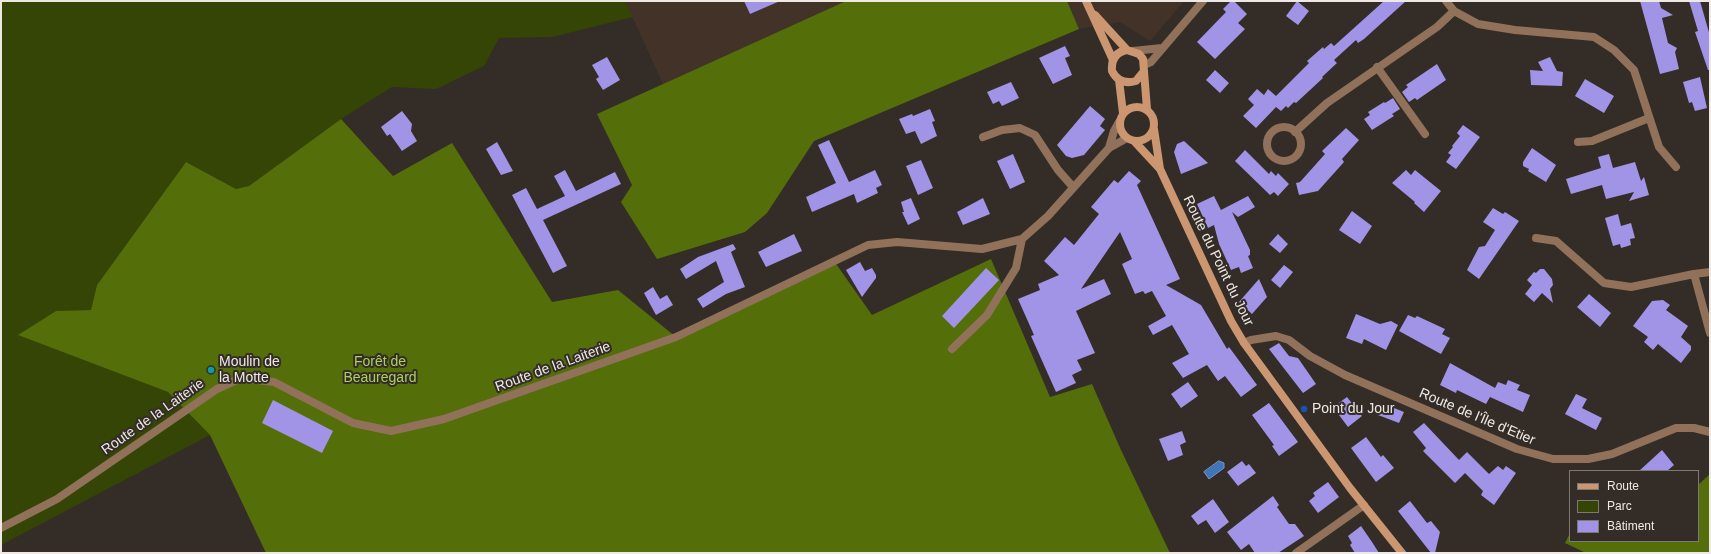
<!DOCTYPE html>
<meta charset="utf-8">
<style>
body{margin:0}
#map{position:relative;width:1711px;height:554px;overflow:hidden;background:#342d27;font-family:Arial,sans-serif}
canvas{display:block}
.frame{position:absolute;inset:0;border:2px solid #eee9e5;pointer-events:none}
.legend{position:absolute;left:1569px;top:470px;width:130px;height:72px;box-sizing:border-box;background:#342d27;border:1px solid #7e7873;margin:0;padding:5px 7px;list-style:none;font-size:12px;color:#eee9e5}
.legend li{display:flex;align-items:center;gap:8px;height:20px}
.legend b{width:20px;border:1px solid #7e7873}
</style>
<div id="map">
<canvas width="1711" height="554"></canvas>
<div class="frame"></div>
<ul class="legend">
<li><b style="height:5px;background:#cb9670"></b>Route</li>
<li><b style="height:11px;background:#344505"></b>Parc</li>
<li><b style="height:11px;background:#a193e6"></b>Bâtiment</li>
</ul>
</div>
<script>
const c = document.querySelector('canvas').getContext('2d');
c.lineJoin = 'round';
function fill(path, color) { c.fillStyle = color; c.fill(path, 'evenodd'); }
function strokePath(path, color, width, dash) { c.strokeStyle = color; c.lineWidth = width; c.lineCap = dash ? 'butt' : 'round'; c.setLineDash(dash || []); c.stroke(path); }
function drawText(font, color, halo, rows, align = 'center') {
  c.font = font + ' Arial,sans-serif'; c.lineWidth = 4; c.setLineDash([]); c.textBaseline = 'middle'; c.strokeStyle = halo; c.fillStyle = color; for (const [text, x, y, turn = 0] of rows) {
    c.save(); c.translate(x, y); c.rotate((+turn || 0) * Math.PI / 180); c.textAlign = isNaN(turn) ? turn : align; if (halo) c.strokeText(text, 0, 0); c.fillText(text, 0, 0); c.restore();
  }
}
fill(new Path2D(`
 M625,1H846L663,84Z
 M1067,1H1184L1150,41L1120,22L1079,29Z`), '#433228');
fill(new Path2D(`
 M1,1H625L633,17L552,37L499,38L484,66L436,89L392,87L341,119L249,186L236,189L186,162L97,285L91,310L56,311L19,335L168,392L210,435L1,545Z`), '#344505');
fill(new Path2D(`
 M846,1H1067L1079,29L814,141L767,213L745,232L657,259L621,202L632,185L597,114Z
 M341,119L393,176L452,143L552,302L618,290L676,337L834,261L872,315L991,259L1050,397L1092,384L1121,450L1170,553H266L210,435L168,392L18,335L56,311L91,310L97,285L186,162L236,189L249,186Z
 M1710,474V553H1586L1565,543L1570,533V541H1698V485Z`), '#546e0a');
const water = new Path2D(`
 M1219,461L1224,463V468L1209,479L1204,472Z`);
fill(water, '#4175b9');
strokePath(water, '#7598c6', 1);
fill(new Path2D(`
 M744,1H780L750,14Z
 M1231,1H1234L1247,14L1238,23L1245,29L1215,59L1197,42L1226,12L1223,9Z
 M1297,1L1309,11L1298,25L1286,16Z
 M1384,1H1406L1364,39L1358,43L1356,40L1334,60L1337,63L1322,77L1323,78L1296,103L1294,102L1288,108L1286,106L1281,111L1276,107L1256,128L1243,116L1254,105L1248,99L1257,89L1264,95L1268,89L1276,96L1309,63L1307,61L1323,47L1324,49L1331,43L1334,46Z
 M1640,1H1659L1661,8L1673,15L1662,18L1668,43L1677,48L1675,52L1679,69L1660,74Z
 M1689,1H1700L1710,36V70H1708L1695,32L1698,31Z
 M1065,46L1070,56L1065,58L1072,75L1053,84L1039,58Z
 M607,57L620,80L603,90L596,79L599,77L592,65Z
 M1550,57L1557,71L1563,72L1562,86L1531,85L1530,70L1543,71L1538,62Z
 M1437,64L1446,80L1417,100L1415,98L1409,102L1402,92L1408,87L1406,85Z
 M1215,70L1229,83L1220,93L1206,80Z
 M1700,77L1707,108L1695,111L1692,102L1689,103L1683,82Z
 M1585,79L1614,96L1604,113L1575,96Z
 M1011,82L1019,98L1002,106L999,101L993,104L987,92Z
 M1393,98L1400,109L1392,114L1394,116L1372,130L1364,119L1370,115L1368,112L1384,102L1385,103Z
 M1090,106L1105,119L1100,126L1105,130L1084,155L1072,158L1066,156L1057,145Z
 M930,109L935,121L932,122L937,136L921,144L915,131L906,134L899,119L912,114L913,116Z
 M402,111L412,124L411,131L417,141L402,151L390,134L387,136L381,127Z
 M1463,125L1480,137L1456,169L1446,162L1451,155L1448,153L1453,147L1452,146L1460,136L1457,133Z
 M1346,128L1359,140L1342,159L1344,162L1318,191L1299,195L1296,183L1300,182L1325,154L1322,151Z
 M829,140L849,182L875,170L882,185L876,188L878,193L857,203L854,194L812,212L806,197L836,183L818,145Z
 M1184,141L1208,163L1181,174L1174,152L1177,144Z
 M497,142L513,171L501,175L486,149Z
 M1532,148L1556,165L1546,182L1528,171L1529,169L1523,166V162Z
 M1245,150L1269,174L1271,171L1276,176L1278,173L1289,184L1278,196L1274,192L1270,195L1235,161Z
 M1013,154L1025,182L1010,189L997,161Z
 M1609,154L1613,168L1635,162L1641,181L1644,177L1649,195L1629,201L1634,192L1606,199L1602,185L1571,194L1566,179L1601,168L1598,157Z
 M921,160L933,188L918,195L906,166Z
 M565,170L576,191L615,172L621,184L543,220L567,266L553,273L512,195L526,188L537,209L565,196L554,176Z
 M1406,170L1411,175L1415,170L1441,191L1424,212L1414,203L1415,202L1392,183Z
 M1129,171L1141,181L1137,185L1180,279L1166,285L1201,305L1227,349L1229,347L1257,385L1241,397L1225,376L1218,381L1207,365L1183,378L1172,363L1189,354L1172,325L1153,335L1148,326L1166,316L1152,291L1145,294L1143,291L1135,294L1122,264L1132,259L1120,232L1081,289L1104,279L1111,294L1076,311L1095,353L1077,360L1082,370L1072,375L1076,383L1056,392L1031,336L1034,335L1018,299L1040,290L1038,284L1059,275L1044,261L1065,237L1074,245L1099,214L1091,207L1114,180L1118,183Z
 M1214,196L1221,210L1248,196L1255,207L1238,217L1232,212L1250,250V255L1248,256L1253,268L1241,273L1239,267L1231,270L1219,244L1214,225L1208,228L1197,204Z
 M911,198L920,219L908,225L902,212H904L901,202Z
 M983,198L990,214L963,225L957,212Z
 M1493,208L1503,214L1505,212L1519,221L1479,279L1467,270L1479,247L1485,246L1495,230L1483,222Z
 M1352,211L1372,226L1360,244L1339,230Z
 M1618,214L1621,226L1631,223L1635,238L1630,239L1631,245L1621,248L1620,244L1613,246L1605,218Z
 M794,234L802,251L766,267L758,252Z
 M1278,234L1288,244L1280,253L1269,244Z
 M733,244L736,249L731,252L745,287L726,294L703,308L697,299L724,282L716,261L686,279L680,269L698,257Z
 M860,262L865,271L872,268L876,275V278L862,297L846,270Z
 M1284,265L1293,272L1280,288L1271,280Z
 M986,268L999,280L954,328L942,316Z
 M1540,269H1544L1552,279L1553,285L1550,289L1553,303L1542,293L1534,302L1525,294L1532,285L1527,280L1534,272L1536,273Z
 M1259,279L1267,297L1252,314L1239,302Z
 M653,287L660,299L667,295L673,305L656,315L644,293Z
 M1589,294L1611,313L1600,327L1577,307Z
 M1663,300L1670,305L1666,310L1688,326L1681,337L1691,346V350L1681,363L1658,344L1653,350L1644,342L1648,337L1633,326L1652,301Z
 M1356,314L1380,324L1391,321L1398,325L1386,350L1364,339L1362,344L1346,338Z
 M1408,315L1415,318L1417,316L1445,329L1442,334L1450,338L1441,354L1399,331Z
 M1279,343L1289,356L1298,358L1316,384L1303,393L1269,349Z
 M1450,363L1495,388L1498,382L1506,385L1508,380L1520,385L1517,390L1530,395L1523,412L1490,397L1486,404L1457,390L1456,393L1440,385Z
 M1188,382L1198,396L1181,408L1171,394Z
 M1576,394L1587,399L1582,408L1602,418L1596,430L1565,414Z
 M1347,397L1362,416L1348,427L1333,407Z
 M273,400L333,431L322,453L262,423Z
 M1269,403L1298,442L1279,456L1272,446L1274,445L1252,415Z
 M1389,406L1404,412L1399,423L1378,415Z
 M1424,423L1459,460L1467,452L1489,474L1498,466L1503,470L1506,466L1516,473L1494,505L1481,495L1483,491L1465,473L1455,483L1423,451L1426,448L1413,432Z
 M1182,431L1186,442L1180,445L1183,455L1168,461L1159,439Z
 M1366,437L1381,457L1383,455L1394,468L1376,482L1351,448Z
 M1662,450L1674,465L1667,471H1639Z
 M1242,461L1246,466L1249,464L1256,473L1238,486L1227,472Z
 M1328,482L1339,497L1318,513L1309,501L1315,496L1313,493Z
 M1273,496L1279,505L1277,507L1289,524H1295L1304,536L1278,553H1255L1249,544L1241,550L1227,532Z
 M1213,499L1229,522L1215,533L1206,520L1198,525L1191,516Z
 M1410,501L1427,523L1431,521L1440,532L1435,553H1431L1398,511Z
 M1361,526L1372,542L1379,553H1355L1350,545L1352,543L1348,536Z`), '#a193e6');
strokePath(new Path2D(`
 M1446,1L1454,11L1478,24L1515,30L1594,37L1614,50L1634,70L1659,147L1676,167
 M1377,67L1425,134
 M1267 144a17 17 0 1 1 34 0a17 17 0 1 1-34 0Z
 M1295,132L1327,103L1437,27L1454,11
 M983,137L1002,130L1020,128L1035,135L1058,170L1073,187
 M1578,142L1592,141L1649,118
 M1109,148L1114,131L1119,122
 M1536,238L1556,241L1604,283L1631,287L1694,274
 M1710,272L1694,274L1710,333
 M1244,343L1251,340L1276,336L1289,340L1310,356L1345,375L1517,449L1553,459H1588L1612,454L1676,428H1694L1710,432
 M952,349L987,315L1016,268L1022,239
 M1,528L57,499L217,389L241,378L274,382L353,423L391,431L444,419L676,337L868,245L897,242L982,249L1022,239L1048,216L1109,148L1127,138`), '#92715a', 8);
strokePath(new Path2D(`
 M1133,51L1162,48
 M1144,65L1151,62L1203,1
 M1296,553L1364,505`), '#92715a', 8);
strokePath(new Path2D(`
 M1086,1L1113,60
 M1095,15L1127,50
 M1144,71L1136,81C1125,84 1117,81 1112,71C1111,59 1116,52 1127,50L1139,54L1143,59L1147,109
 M1119,80L1123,113
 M1120 124a17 17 0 1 1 34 0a17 17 0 1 1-34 0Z
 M1154,129L1160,169
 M1134,141L1160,169L1231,321L1244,343L1350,488L1402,553`), '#cb9670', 8);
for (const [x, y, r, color] of [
 [211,370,4,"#0f9aa8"],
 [1304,409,4,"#1a4fb4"]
]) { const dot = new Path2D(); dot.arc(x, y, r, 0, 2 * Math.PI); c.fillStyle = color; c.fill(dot); strokePath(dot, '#342d27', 1.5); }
drawText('14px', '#eee9e5', '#342d27', [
 ["Route du Point du Jour",1218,261,64],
 ["Route de la Laiterie",553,367,-20],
 ["Route de la Laiterie",153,417,-35],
 ["Route de l'Île d'Etier",1477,417,23]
]);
drawText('14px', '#eee9e5', '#342d27', [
 ["Moulin de",219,362],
 ["la Motte",219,378],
 ["Point du Jour",1312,409]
], 'left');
drawText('14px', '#abd15c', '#342d27', [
 ["Forêt de",380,362],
 ["Beauregard",380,378]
]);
</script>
